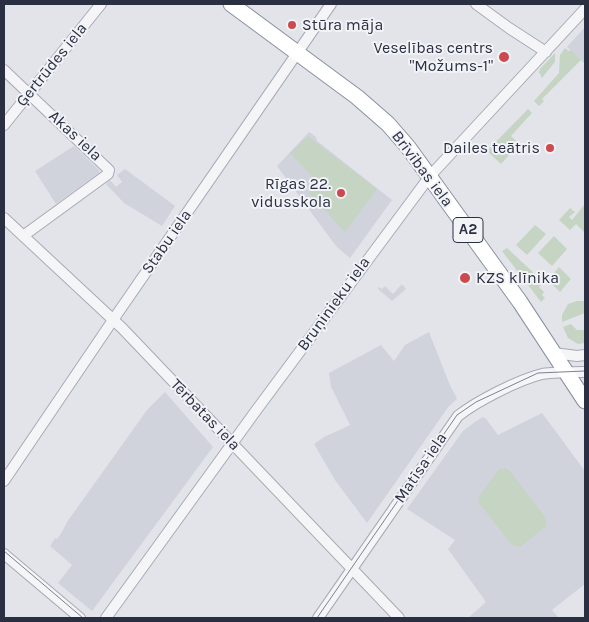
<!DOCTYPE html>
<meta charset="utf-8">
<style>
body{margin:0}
#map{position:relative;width:589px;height:622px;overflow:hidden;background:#e2e4ea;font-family:Karla,sans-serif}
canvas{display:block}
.frame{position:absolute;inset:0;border:5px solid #2a3042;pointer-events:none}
</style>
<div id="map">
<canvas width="589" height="622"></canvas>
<div class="frame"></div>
</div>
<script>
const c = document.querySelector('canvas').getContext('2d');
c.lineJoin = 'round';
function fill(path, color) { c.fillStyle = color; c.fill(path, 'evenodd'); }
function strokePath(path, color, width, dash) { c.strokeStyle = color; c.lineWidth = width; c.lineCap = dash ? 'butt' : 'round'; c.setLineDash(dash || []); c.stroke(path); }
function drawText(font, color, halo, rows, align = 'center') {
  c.font = font + ' Karla,sans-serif'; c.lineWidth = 4; c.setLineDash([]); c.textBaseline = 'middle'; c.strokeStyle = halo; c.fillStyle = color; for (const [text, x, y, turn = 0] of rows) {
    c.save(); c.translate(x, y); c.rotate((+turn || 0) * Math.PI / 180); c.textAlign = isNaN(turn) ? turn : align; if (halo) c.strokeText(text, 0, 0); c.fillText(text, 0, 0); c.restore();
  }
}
fill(new Path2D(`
 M585,27V64L567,47Z
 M309,132L316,137L317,141L392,200L350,258L336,246L277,166Z
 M74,146L99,170V173L56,204L35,171Z
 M125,169L175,206L162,226L124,203L106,184L110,180L116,187L122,182L117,175Z
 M402,284L406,289L392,301L378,289L379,287L382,289L385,286L393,294Z
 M429,332L449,383L457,399L449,406L367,523L335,480L314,444L324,437L350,425L331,387L329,373L381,345L394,361L405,345Z
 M165,392L213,447L92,611L58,583L72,565L50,546L55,538L57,539L62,532L67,522L147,410Z
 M542,413L585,471V584L552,610L559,618H468L486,602L448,549L455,540L407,509L463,431L475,422L483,417L486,419L498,435Z`), '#d0d3dc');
fill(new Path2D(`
 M565,48L569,51L571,50L581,60L542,99L544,101L539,106L534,101L559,73L560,55Z
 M555,53V62L542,78L539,72L540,69Z
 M528,109L532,113L511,136L519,144L501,164L487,151Z
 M308,136L377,189L345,232L309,193L317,181L290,153Z
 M585,204V233L576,224L570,230L559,220L570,208L575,212L569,217L572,220Z
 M535,225L546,234L527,255L516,245Z
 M554,236L567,249L552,266L538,253Z
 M507,248L537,276L535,278L541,285L539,287L544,292L542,295L545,298L541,302L502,251Z
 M559,267L571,279L560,292L548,280Z
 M577,301H585V313L562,322V315L568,304Z
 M571,324L577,330H585V343L578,344L568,338L563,327Z
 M505,468L509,470L546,518V526L520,547L512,545L479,503L478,498L499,469Z`), '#c5d4c3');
const minor = new Path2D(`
 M476,4L509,28L546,52
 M4,70L109,170L108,174L23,236
 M4,125L101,4
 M4,218L122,328L399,618
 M554,353L577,356L585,355
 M4,481L113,320L331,4
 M4,554L80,618
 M106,618L255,412L430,176L585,9
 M318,618L458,416C477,401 518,380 542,374C555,372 572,372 585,372`);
const highway = new Path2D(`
 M231,4L357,97L388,124L408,147L520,302L585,401`);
strokePath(minor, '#a7aab4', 12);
strokePath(highway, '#8990a0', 17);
strokePath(minor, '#f5f5f8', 10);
strokePath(highway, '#fff', 15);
strokePath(new Path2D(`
 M4,551L83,618
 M317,618L457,415L476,402L538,373L585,371`), '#7c8293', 1);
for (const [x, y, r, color] of [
 [292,25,5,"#cc4a4e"],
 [504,57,6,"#cc4a4e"],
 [550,148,5,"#cc4a4e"],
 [341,193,5,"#cc4a4e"],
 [465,278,6,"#cc4a4e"]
]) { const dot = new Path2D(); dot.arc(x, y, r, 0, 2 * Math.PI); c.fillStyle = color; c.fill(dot); strokePath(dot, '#f1f3f7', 2); }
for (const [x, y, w] of [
 [468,230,30]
]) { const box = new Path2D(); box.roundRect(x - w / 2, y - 12.5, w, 25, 4); c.fillStyle = '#f1f3f7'; c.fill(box); strokePath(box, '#2a3042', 1); }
drawText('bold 15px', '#2a3042', null, [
 ["A2",468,230]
]);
drawText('16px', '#2a3042', '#f1f3f7', [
 ["Stūra māja",302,25,"left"],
 ["Veselības centrs",493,48],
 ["\"Možums-1\"",493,66],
 ["Dailes teātris",540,148],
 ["Rīgas 22.",331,184],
 ["vidusskola",331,202],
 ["KZS klīnika",476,278,"left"]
], 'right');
drawText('16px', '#2a3042', '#f1f3f7', [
 ["Ģertrūdes iela",52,65,-51],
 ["Akas iela",75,136,43],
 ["Brīvības iela",422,169,53],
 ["Stabu iela",167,242,-55],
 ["Bruņinieku iela",334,304,-54],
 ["Tērbatas iela",205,415,46],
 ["Matīsa iela",421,468,-56]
]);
</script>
